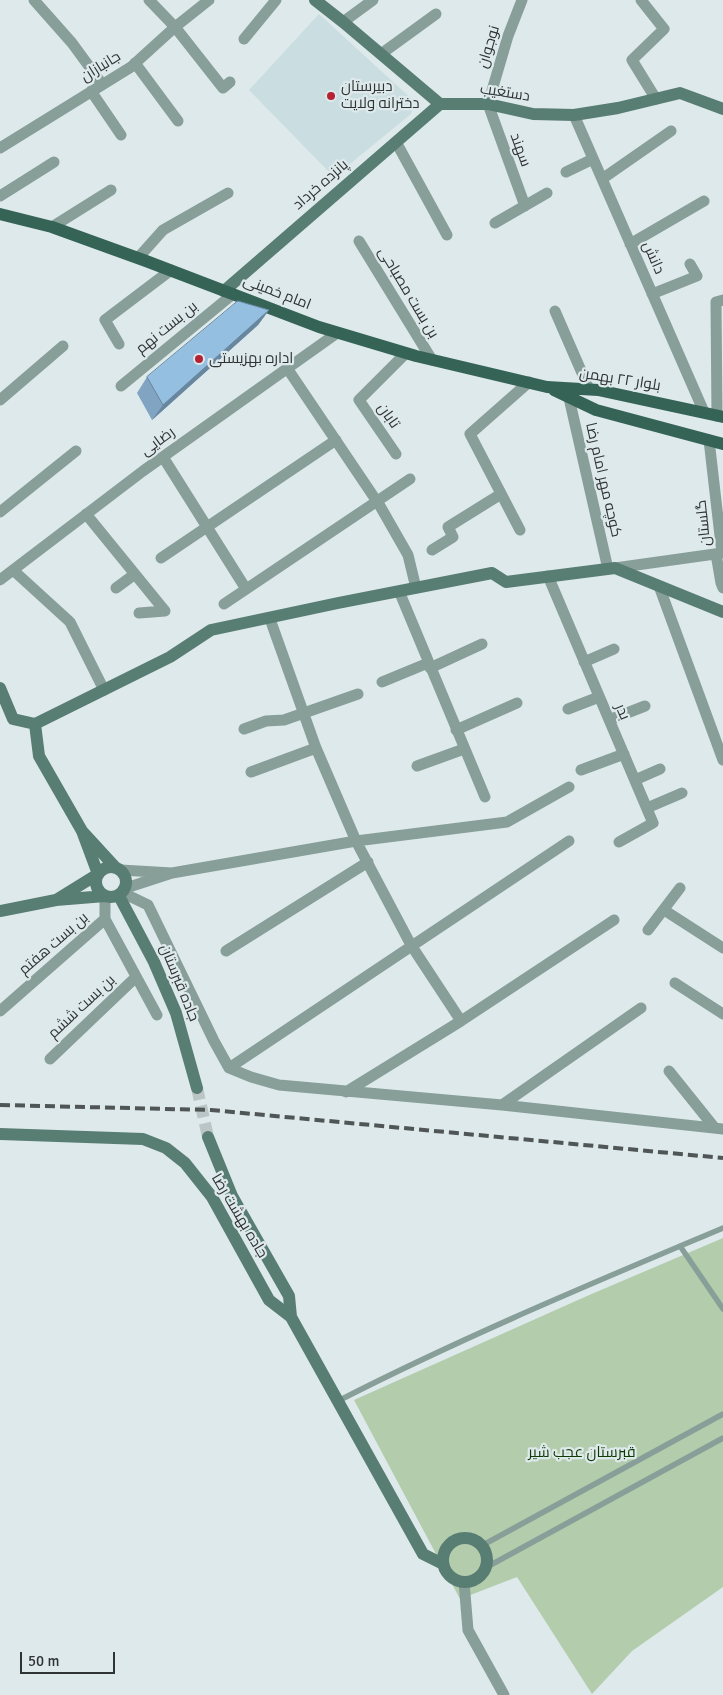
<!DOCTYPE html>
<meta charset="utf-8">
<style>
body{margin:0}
#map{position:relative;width:723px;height:1695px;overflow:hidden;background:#dee9eb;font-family:Signika,sans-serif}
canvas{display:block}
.scale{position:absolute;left:20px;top:1652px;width:95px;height:22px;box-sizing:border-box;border:2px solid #2f3334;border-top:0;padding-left:6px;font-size:15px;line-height:18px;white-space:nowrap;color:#2f3334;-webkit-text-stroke:4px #dee9eb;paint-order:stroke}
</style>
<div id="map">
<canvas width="723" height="1695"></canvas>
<div class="scale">50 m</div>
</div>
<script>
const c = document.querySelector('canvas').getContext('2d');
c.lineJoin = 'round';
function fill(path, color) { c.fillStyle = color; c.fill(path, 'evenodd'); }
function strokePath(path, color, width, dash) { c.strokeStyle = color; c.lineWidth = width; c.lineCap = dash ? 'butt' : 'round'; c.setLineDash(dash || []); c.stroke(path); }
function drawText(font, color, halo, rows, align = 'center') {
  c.font = font + ' Signika,Cairo,sans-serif'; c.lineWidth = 4.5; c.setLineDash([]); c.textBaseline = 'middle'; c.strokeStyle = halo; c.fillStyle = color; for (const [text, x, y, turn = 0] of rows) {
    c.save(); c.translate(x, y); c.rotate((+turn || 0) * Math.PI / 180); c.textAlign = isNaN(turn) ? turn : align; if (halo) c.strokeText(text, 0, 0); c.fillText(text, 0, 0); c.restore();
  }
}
fill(new Path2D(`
 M319,14L415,102L411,114L334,177L249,90Z`), '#cadde0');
fill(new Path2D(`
 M723,1238V1587L632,1651L592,1694L517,1577L460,1599L354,1400L587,1296Z`), '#b2ccac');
strokePath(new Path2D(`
 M197,1088L208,1137`), '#bbc5c6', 12, [12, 6]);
strokePath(new Path2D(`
 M680,1246L723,1309
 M338,1401C463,1337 593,1283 723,1228
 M483,1545L723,1414
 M487,1567L723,1438`), '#879f98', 5.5);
strokePath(new Path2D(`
 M34,0L72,43L102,84
 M149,0L175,27L223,88L230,82
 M522,0L508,36L488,104L525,206
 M641,0L664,29L632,60L656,99
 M343,22L373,0
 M244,39L276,0
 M381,54L436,14
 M135,63L178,121
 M91,91L121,135
 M574,115L704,412
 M396,142L447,235
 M0,148L131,67L175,27L209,0
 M566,172L593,159
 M602,179L671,131
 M0,196L54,162
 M495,223L547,193
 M52,227L111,190
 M359,241L432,360
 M630,244L704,201
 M138,258L163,230L228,193
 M652,294L697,276L690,264
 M555,311L589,389
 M119,344L105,320L171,270
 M287,368L380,506L408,555L416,588
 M121,386L233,294
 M569,398L608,569
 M0,400L63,346
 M717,416L716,302L723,300
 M396,454L359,400L406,353
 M163,457L246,589
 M0,512L76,451
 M86,514L165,611L139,613
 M520,530L470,434L529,382
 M432,550L453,537L448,527L501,494
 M716,554L721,583L723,588
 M161,558L336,440
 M615,568L722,553L709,440
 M13,570L70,622L104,690
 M548,576L653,823L619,842
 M0,580L143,471L337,333
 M659,586L723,760
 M116,588L135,574
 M399,591L485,797
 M224,604L410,479
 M270,619L316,748L356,841L411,945L461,1021
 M584,662L614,649
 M430,668L482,644
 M382,682L428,663
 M568,709L599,697
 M609,720L645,706
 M244,729L266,721L284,720L358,694
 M456,730L517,703
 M417,766L464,749
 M581,770L624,754
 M251,772L316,748
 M635,780L660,769
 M647,808L682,793
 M121,870L172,873L126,888
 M172,873L356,841L507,822L569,787
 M123,893L148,905L214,1041L229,1068L251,1077L279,1085L502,1105L723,1129
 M105,896V919L157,1015
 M664,910L723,948
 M648,930L680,888
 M226,951L368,862
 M675,983L723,1014
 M0,1011L105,919
 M50,1059L136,977
 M229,1068L569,841
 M669,1071L714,1127
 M346,1092L461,1021L614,920
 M502,1105L641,1008
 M464,1582L468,1630L504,1695`), '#879f98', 11);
strokePath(new Path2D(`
 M315,0L343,22L440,104H488L533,114L574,115L618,108L680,93L723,109
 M224,291L440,104
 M0,688L13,719L35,724L39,756L82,831
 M35,724L170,657L211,630L338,603L492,573L506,582L615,568L723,612
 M96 882a15 15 0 1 1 30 0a15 15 0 1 1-30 0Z
 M105,896L56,900L98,874L82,831L116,868
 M119,896L154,962L176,1013L197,1088
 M0,911L56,900
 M0,1134L143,1139L166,1148L185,1163L212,1197L269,1300L291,1317
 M208,1137L232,1196L289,1296L291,1317L423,1554L443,1564
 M443 1560a22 22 0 1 1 44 0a22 22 0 1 1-44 0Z`), '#587d72', 12);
strokePath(new Path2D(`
 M0,214L52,227L146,261L319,327L416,356L547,387L598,390L723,417
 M554,390L596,410L723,444`), '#356457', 12);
strokePath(new Path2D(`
 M0,1105L211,1110L723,1158`), '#505556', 4, [10, 5]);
fill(new Path2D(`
 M269,310L258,325L152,420L137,393L147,377Z`), '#80a4c2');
fill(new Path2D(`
 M269,310L258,325L152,420L163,405Z`), '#68869e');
const building = new Path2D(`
 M238,301L269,310L163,405L147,377Z`);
fill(building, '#95bfe1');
strokePath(building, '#68869e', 1);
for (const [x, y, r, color] of [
 [331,96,5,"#b42233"],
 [199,359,5,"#b42233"]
]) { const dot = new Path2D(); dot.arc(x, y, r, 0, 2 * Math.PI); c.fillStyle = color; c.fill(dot); strokePath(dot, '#dee9eb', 2); }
drawText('15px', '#2f3334', '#dee9eb', [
 ["نوجوان",489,47,-73],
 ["جانبازان",101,67,-32],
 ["دستغیب",505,93,9],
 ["سهند",520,150,70],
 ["پانزده خرداد",321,185,-41],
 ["دانش",653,258,66],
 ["امام خمینی",277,293,21],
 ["بن بست مصباحی",408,293,59],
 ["بن بست نهم",167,328,-39],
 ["بلوار ۲۲ بهمن",620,380,9],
 ["تابان",388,416,55],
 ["رضایی",158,442,-36],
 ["کوچه مهر امام رضا",603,480,77],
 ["گلستان",704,523,-96],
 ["بدر",622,712,67],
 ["بن بست هفتم",54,944,-41],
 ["جاده قبرستان",179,983,68],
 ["بن بست ششم",82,1007,-43],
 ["جاده بهشت رضا",239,1216,59]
]);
drawText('15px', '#2f3334', '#dee9eb', [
 ["دبیرستان",341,87],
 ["دخترانه ولایت",341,104],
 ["اداره بهزیستی",209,359]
], 'left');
drawText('15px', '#0f3a01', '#dee9eb', [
 ["قبرستان عجب شیر",582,1453]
]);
</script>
